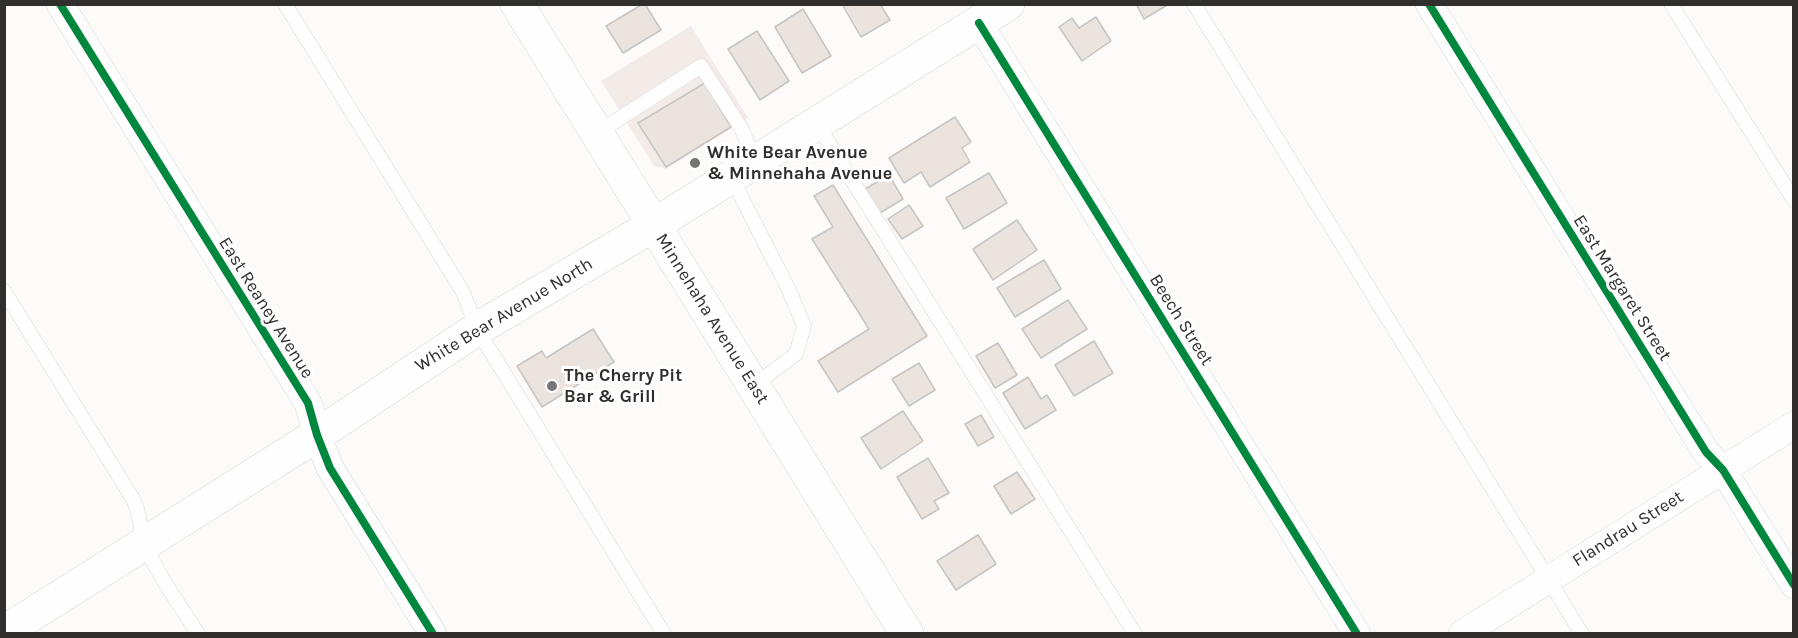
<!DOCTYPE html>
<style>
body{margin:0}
#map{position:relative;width:1798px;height:638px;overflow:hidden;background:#fdfbf9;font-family:Karla,sans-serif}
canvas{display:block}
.frame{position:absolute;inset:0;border:6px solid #312f2e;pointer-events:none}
</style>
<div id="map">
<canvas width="1798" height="638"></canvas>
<div class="frame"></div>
</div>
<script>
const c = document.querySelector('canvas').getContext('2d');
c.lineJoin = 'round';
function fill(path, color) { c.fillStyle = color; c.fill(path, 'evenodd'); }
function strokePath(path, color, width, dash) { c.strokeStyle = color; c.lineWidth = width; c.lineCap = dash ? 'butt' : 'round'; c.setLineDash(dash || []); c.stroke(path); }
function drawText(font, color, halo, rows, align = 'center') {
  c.font = font + ' Karla,sans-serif'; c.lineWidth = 6; c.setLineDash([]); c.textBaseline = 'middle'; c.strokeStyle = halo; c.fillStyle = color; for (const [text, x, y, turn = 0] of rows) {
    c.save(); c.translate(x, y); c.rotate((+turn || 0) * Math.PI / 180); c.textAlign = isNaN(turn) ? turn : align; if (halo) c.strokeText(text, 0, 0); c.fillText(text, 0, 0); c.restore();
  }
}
fill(new Path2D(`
 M691,26L748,118L666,169L654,166L601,81Z`), '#f3ebe7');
const building = new Path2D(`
 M643,4H645L661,30L623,53L606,26Z
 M842,4H880L890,20L861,37Z
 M1136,4H1169L1144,19Z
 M803,9L831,56L802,73L775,27Z
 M1096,17L1111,41L1082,61L1059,27L1072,18L1079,28Z
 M757,31L789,81L760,100L728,49Z
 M705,83L731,127L666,167L638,123Z
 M955,117L971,142L962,148L970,162L930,187L921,172L904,183L889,158Z
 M989,173L1007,203L964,229L946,198Z
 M889,175L903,199L880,213L865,189Z
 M833,185L927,336L838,392L818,361L869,329L812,239L833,227L814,196Z
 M909,205L923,226L902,239L888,219Z
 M1017,220L1037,250L993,280L973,249Z
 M1044,260L1061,289L1015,317L997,288Z
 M1068,300L1087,329L1041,358L1022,329Z
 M593,329L614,362L542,407L517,366L542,351L546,358Z
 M1094,341L1113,373L1074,396L1055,365Z
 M998,343L1017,375L995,388L976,356Z
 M919,363L935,390L909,406L892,379Z
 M1028,377L1041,399L1047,395L1056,410L1025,429L1003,393Z
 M903,411L923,441L881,469L861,438Z
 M981,415L994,437L978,446L965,424Z
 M928,458L949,493L934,501L939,509L922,519L897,477Z
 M1017,472L1035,499L1011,514L994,486Z
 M978,535L996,564L956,590L937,561Z`);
fill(building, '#ebe3de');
strokePath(building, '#c7c5c3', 1.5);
const service = new Path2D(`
 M285,4L463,292L477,329L664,634
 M1194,4L1582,634
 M1671,4L1794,200
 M817,124L1135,634
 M597,133L701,66L741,128L756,162
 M731,177L789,290L804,326L796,354L753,386
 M4,291L133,499C141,514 140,530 145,544C158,576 180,605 198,634`);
const minor = new Path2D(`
 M60,4L308,403L317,435L330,468L433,634
 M1429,4L1706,452L1723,470L1794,585
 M979,23L1357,634
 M1462,634L1794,425`);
const secondary = new Path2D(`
 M517,4L907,634
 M4,632L317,435L477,329L654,225L1008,4`);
strokePath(service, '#d8d6d4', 15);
strokePath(minor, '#d8d6d4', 28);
strokePath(secondary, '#d8d6d4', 34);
strokePath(service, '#fffefe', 14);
strokePath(minor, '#fffefe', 27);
strokePath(secondary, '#fffefe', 33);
strokePath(new Path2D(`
 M60,4L308,403L317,435L330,468L433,634
 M1429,4L1706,452L1723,470L1794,585
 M979,23L1357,634`), '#00873e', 8);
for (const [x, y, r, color] of [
 [695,163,6,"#787675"],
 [552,386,6,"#787675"]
]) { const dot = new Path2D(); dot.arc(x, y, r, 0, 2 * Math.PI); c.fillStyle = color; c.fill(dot); strokePath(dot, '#fff', 2); }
drawText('bold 18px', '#312f2e', '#fff', [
 ["White Bear Avenue",707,153],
 ["& Minnehaha Avenue",707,174],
 ["The Cherry Pit",564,376],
 ["Bar & Grill",564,397]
], 'left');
drawText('18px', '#312f2e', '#fff', [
 ["East Margaret Street",1622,288,58],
 ["East Reaney Avenue",266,308,58],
 ["White Bear Avenue North",504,315,-31],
 ["Minnehaha Avenue East",712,319,58],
 ["Beech Street",1181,320,58],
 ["Flandrau Street",1628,529,-32]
]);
</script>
